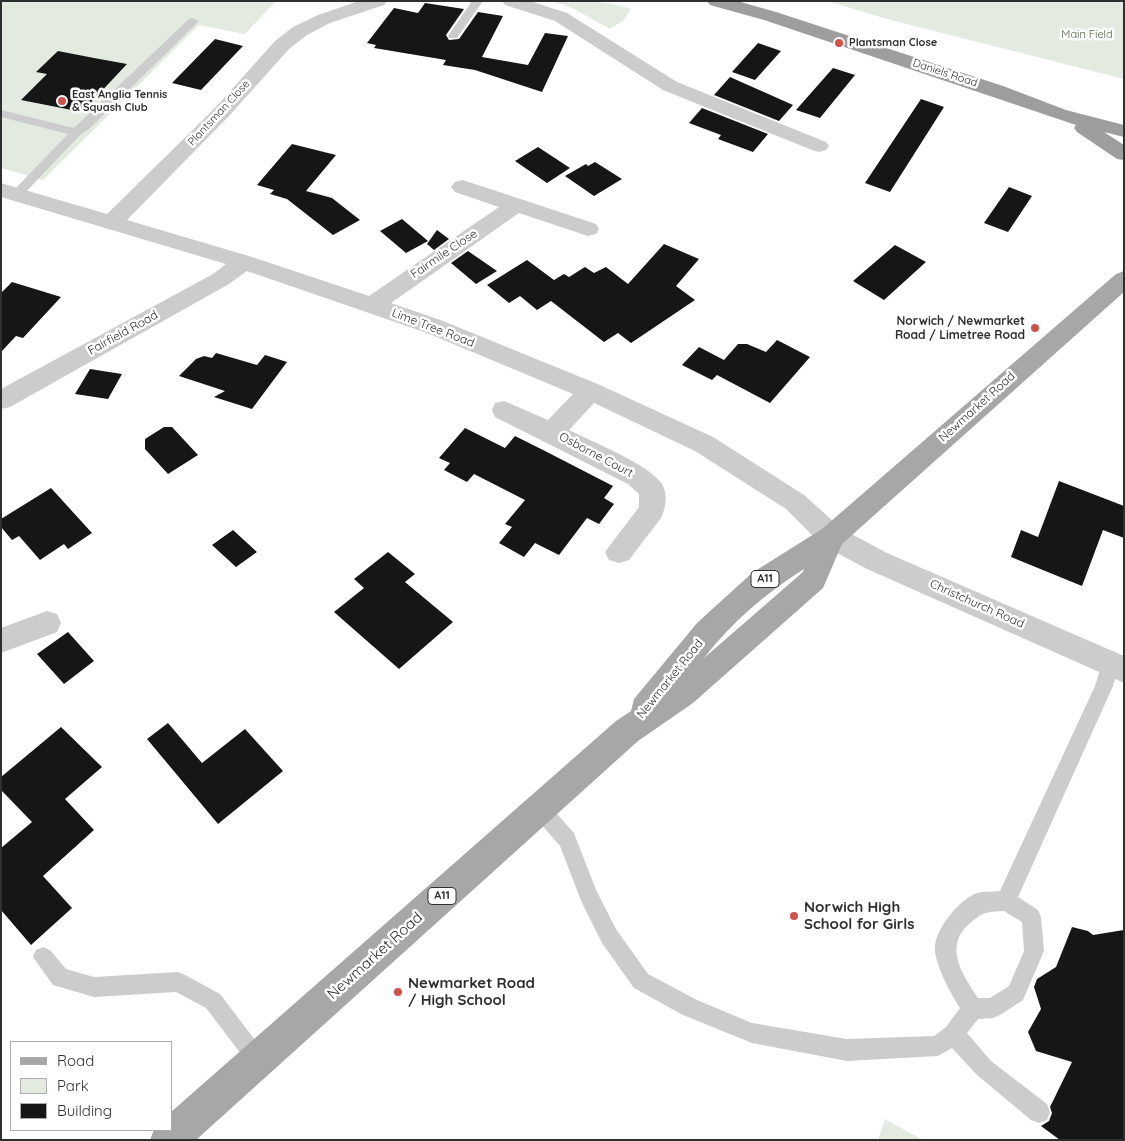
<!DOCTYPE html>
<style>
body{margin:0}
#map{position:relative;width:1125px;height:1141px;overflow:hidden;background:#fff;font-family:Quicksand,sans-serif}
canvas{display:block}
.frame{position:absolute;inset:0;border:2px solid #2f2f2f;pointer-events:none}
.legend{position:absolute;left:10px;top:1041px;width:162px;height:90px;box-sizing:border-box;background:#fff;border:1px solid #acacac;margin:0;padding:6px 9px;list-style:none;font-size:15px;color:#2f2f2f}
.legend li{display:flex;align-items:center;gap:10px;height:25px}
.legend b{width:25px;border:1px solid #acacac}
</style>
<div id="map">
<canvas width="1125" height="1141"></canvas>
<div class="frame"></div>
<ul class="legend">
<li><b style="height:6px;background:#a7a7a7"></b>Road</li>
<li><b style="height:14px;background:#e3eadf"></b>Park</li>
<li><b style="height:14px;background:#161616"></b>Building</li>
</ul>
</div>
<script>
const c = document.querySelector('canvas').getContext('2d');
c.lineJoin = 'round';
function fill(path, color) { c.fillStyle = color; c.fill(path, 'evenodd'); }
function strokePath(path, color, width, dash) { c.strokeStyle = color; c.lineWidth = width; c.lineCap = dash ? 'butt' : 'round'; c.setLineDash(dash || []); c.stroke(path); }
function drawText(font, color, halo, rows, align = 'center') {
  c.font = font + ' Quicksand,sans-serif'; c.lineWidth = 5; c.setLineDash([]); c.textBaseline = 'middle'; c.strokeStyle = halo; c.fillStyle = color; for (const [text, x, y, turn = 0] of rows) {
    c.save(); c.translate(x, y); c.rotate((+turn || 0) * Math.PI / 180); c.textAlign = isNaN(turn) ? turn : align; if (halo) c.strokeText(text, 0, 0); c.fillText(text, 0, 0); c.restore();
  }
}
fill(new Path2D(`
 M1,1H276L245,34L199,25L43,180L1,168Z
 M551,1C576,1 608,0 631,9L624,20L610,29L572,8Z
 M827,1H1124V79L887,19Z
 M885,1119L923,1140H878Z`), '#e3eadf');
fill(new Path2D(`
 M425,3L464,9L446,35L449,40L459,39L478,12L503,16L482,57L528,65L545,33L568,36L542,92L475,70L443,65L446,60L374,48L376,45L367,43L394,8L418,13Z
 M215,39L243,46L201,90L172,83Z
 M758,43L781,51L755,80L732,72Z
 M58,51L94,58L127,64L82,112L21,100L47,74L36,72Z
 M833,68L855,75L820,118L796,110Z
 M730,77L793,105L779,121L714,95Z
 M921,99L944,107L890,192L865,183Z
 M702,108L768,134L753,152L718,139L721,135L689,123Z
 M292,144L336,155L306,191L332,198L360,220L333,235L287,199L270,194L274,190L257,185Z
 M538,147L570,168L547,183L515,161Z
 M595,162L622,179L594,196L565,176L586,164L588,166Z
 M1009,187L1032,196L1008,232L984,223Z
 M402,219L428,241L406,253L380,231Z
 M437,230L449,239L434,250L427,244Z
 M664,244L699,259L676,286L695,300L631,343L618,333L604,342L551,301L537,310L520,296L509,303L487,285L527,260L554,280L564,274L569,277L585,267L594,273L606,267L628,284Z
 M895,245L926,262L884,300L853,281Z
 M468,251L497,271L476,284L451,263Z
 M12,282L61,297L23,338L16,336L1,352V293Z
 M777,340L810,357L770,403L717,375L712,380L682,365L699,347L724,360L738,344H747L766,352Z
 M216,353L257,365L265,355L287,362L252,409L214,397L225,391L179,376L196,359L204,356L212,358Z
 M90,369L122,374L108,399L75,394Z
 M164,427H172L198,455L168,474L145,449V439Z
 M465,428L505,448L515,436L545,451L613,486L604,498L614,504L599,524L587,518L559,555L535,543L524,557L499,543L512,527L505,524L525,500L474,474L467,482L444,470L450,463L439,458Z
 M1059,481L1124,506V538L1103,530L1082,586L1011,557L1021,530L1038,537Z
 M51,488L92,533L68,549L64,544L40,560L19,536L12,540L1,527V519Z
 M233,530L257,552L236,567L212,545Z
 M388,552L415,574L405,582L453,622L399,669L334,612L364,588L354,579Z
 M68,632L94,661L64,684L37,654Z
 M168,723L202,763L245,729L283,771L218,824L147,739Z
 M61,727L102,767L65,799L94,830L43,876L72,908L31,945L1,910V848L32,822L1,790V777Z
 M1072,927L1088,931L1093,935L1124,930V1140H1060L1041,1126L1049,1121L1052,1113L1050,1107L1072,1062L1036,1051L1028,1032L1041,1009L1034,987L1037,979L1056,967Z`), '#161616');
fill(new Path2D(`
 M472,1H483L457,38H449L448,36Z
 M193,18L198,21L197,23L90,128L80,135L21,197H13L11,194L13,191L68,134L1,117V110L74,128L189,19Z
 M1110,655L1116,658L1119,663L1113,686L1018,897L1038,910L1041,917L1044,951L1023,1000L1000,1015L993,1018L978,1019L967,1033L991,1061L1047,1104L1050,1112L1047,1120L1039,1123L1031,1120L977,1075L952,1048L938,1056L847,1061L752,1043L683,1015L634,988L602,943L582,903L560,846L533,815L531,809L533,803L540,800L547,803L574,833L596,890L616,929L648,974L697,1000L752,1023L847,1039L934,1036L946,1027L960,1008C951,994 933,962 935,945C938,926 959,900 977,893C984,891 993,892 1000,891L1095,686L1104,658ZM1004,911L1022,922L1024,951L1009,986L990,998H978C963,975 943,947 969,924C983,912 985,912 1004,911Z
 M43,947L50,950L66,969L94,977L178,972L185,975L220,994L265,1053L269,1060L265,1067L258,1071L251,1067L206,1008L176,992L94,997L53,985L33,957L36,950Z`), '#ccc');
fill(new Path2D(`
 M359,1H387L384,5L330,23L307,35L289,49L229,116L127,220L252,257L369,296L499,207L455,192L451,187L455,182L462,180L469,182L596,224L599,229L596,234L588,236L519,213L391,303L443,321L600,385L713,437L804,495L842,529L887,553L1124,656V683L867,569L822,545L786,509L695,451L594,403L569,430C591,441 650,465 662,484C668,493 666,508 661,518L629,560L619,563L609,560L605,552L639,507V494L628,484L495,417L492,410L495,403L504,401L548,420L573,394L427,333L247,271L229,284L10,407L1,409V389L213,274L226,264L1,197V183L107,214L215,108L275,41L293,27L318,15Z
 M502,1H530L567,13L677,82L826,142L829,146L826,150L819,152L812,150L663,90L555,21L505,5Z
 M47,611L57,614L61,623L57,632L1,653V628Z`), '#ccc');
fill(new Path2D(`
 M1124,271V292L842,544L823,588L693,703L638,741L196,1140H150L154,1130H171V1112L616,721L631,711L634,699L697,623L752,573L822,529L1116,274ZM804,569L803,572L704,658C732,622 766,593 804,569Z`), '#a7a7a7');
fill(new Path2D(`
 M707,1H737L776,12L1003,86L1066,110L1124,125V137L1104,132L1124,145V160L1117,159L1077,132L1074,128L1076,125L764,20L710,5Z`), '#9e9e9e');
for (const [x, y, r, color] of [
 [839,43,5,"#cf5348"],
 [62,101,5,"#cf5348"],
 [1035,328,5,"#cf5348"],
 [794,916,5,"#cf5348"],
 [398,992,5,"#cf5348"]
]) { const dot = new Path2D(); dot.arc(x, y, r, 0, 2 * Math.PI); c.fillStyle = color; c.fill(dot); strokePath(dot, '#fff', 2); }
drawText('11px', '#4d6542', '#fff', [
 ["Main Field",1087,35]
]);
drawText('bold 11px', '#2f2f2f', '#fff', [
 ["Plantsman Close",849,43],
 ["East Anglia Tennis",72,95],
 ["& Squash Club",72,108]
], 'left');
drawText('11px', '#2f2f2f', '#fff', [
 ["Daniels Road",945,73,18],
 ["Plantsman Close",219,113,-47]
]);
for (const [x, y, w] of [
 [765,579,28],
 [442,896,28]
]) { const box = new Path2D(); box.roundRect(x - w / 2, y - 8.5, w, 17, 4); c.fillStyle = '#fff'; c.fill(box); strokePath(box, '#2f2f2f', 1); }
drawText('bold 11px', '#2f2f2f', null, [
 ["A11",765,579],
 ["A11",442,896]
]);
drawText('12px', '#2f2f2f', '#fff', [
 ["Fairmile Close",444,254,-34],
 ["Lime Tree Road",433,328,21],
 ["Fairfield Road",123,333,-29],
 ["Newmarket Road",977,407,-42],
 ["Osborne Court",596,455,28],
 ["Christchurch Road",977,604,24],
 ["Newmarket Road",670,679,-51]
]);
drawText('bold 12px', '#2f2f2f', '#fff', [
 ["Norwich / Newmarket",1025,321],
 ["Road / Limetree Road",1025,335]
], 'right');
drawText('bold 15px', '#2f2f2f', '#fff', [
 ["Norwich High",804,907],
 ["School for Girls",804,924],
 ["Newmarket Road",408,983],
 ["/ High School",408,1000]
], 'left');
drawText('15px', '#2f2f2f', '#fff', [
 ["Newmarket Road",375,956,-42]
]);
</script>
